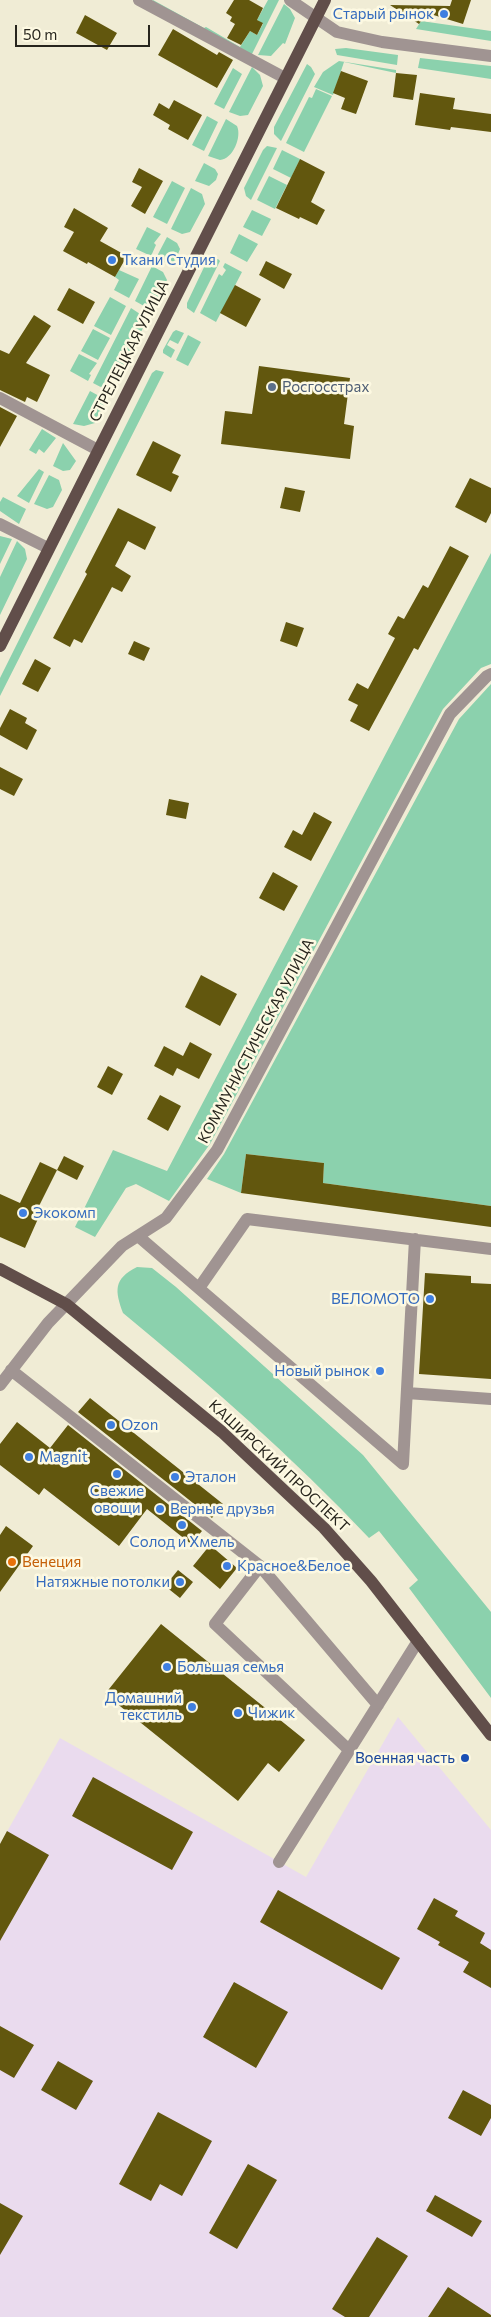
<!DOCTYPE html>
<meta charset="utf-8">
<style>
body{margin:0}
#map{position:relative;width:491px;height:2317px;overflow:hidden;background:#f0ecd5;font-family:Commissioner,sans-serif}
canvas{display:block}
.scale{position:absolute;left:15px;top:25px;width:135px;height:22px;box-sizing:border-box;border:2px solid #27251d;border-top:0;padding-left:6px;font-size:15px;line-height:18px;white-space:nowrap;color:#27251d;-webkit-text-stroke:4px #fdf9e2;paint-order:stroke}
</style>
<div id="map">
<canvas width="491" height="2317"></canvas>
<div class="scale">50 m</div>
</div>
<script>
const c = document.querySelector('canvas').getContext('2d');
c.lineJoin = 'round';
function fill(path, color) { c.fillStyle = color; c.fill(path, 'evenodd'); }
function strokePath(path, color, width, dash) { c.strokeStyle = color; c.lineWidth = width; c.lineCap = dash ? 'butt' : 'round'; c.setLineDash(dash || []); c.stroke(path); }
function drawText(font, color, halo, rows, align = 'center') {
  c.font = font + ' Commissioner,sans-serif'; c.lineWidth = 5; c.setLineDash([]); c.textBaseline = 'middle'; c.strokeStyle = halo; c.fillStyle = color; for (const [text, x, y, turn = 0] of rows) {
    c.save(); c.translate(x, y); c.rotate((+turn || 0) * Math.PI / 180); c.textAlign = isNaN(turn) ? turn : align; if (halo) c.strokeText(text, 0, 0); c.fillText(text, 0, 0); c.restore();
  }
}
fill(new Path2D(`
 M398,1717L491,1830V2317H0V1844L60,1738L306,1877Z`), '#eadbee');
fill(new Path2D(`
 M153,0L204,28L206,27L240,47L250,31L257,35L263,24L257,20L268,0H279L251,56L152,1Z
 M284,4L290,9L295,18L285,44L283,43L271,56L258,55Z
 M421,21L491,31V41L416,29Z
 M346,48L398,55L397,65L337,55L335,49Z
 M420,58L491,66V79L418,68Z
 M339,61L396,70V73L344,62L333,95L314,87L323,72Z
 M307,64L311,67L315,74L281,141L274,134V127Z
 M252,67L260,75L263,86L248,115L240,116L229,112Z
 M233,68L242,74L224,109L214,104Z
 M316,89L332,96L304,152L286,143L309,97L312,98Z
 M207,116L218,122L204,151L192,145Z
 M226,119L237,126C242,137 233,159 220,160L208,156Z
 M267,146L277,148L251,200L246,196L244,188L263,150Z
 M282,150L300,159L291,178L273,169Z
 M204,163L215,169L218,174L216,180L209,186L195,181Z
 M269,176L287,185L275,209L257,200Z
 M172,181L185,188L167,224L153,217Z
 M191,188L202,194L205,204L190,232L182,234L171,229Z
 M252,210L271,219L262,236L243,227Z
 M147,227L161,234L154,243L156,245L151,256L136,249Z
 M239,234L258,244L247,262L230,253Z
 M167,237L177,243L180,249L175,262L166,263L156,258Z
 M218,259L220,261L194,313L187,308V303L206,263L211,260Z
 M225,263L242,272L216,322L200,313L219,274L222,276L226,270L223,267Z
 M152,266L163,272L167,280L156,302L144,306L135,301Z
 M119,270L139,279L129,298L114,290L119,280L115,277Z
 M110,297L126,306L111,335L94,326Z
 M131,308L143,316L144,326L114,385C107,391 100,387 93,383Z
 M93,329L110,338L98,360L81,351Z
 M176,330L184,333L178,344L170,340L167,345L175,350L171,358L163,353V350L173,332Z
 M188,335L201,342L188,366L176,360Z
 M79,354L97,363L89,374L91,375L88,381L70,371Z
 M156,370L164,372L0,696V678L152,373Z
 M90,391L101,397L104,405L95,423L84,426L73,424Z
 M42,429L56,438L44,453L39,449L36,454L29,450Z
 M63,443L76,461L70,470L63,471L53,466Z
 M39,469L44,472L29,503L17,496Z
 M49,475L59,480L62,490L53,507L47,509L34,504Z
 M3,497L26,509L19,524L0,511V502Z
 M0,536L12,539L0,564Z
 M17,541L25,549L27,559L0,615V577Z
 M491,553V664L481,668L443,709L210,1144L169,1201L136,1184L126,1188L95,1237L75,1227L113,1150L167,1171Z
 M491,684V1206L323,1183L324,1163L246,1154L241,1193L207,1179L224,1154L459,719Z
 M137,1267L152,1268L176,1287L363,1455L491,1612V1698L409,1588L418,1580L379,1531L369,1538C293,1457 209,1384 123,1313C115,1291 113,1279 137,1267Z`), '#8bd1ad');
fill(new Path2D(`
 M234,0H249L263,8L257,20L263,23L257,35L250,31L241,45L227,38L235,24L230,21L232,17L226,13Z
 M452,0H471L463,24L427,13L419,24L390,5L450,6Z
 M85,15L117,33L107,50L76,33Z
 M173,29L217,55L219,52L233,60L217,88L158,55Z
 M341,71L368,81L356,114L341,109L345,98L333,93Z
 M396,73L417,75L413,100L393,97Z
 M420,93L455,98L453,109L491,114V132L451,127L450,130L415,125Z
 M174,100L202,115L188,140L168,129L170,125L153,115L159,103L169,109Z
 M300,159L325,172L311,202L325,210L317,225L300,217L299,219L276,208Z
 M139,168L163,181L145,214L131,206L142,187L132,182Z
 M74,208L108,228L100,241L127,256L115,277L88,262L87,264L63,251L74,232L64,227Z
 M266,261L292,274L284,289L259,275Z
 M235,285L261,299L246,327L220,313Z
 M69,288L95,302L83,324L57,310Z
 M34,315L51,326L26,363L50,375L37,402L27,397L25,402L0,390V350L9,354Z
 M259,366L350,378L344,424L354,426L350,459L221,444L225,411L252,414Z
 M0,407L17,416L0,447Z
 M153,441L181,455L172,473L179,476L171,492L136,475Z
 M470,478L491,488V513L486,523L455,507Z
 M285,487L305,491L300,512L280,508Z
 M118,508L156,527L145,550L128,541L115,566L131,576L122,592L112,587L82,643L74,639L70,647L53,638L87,574L85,572Z
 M450,546L469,556L418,650L414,648L369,731L350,721L358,705L348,700L357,683L368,689L395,638L388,634L398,616L404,619L423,585L428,588Z
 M286,622L304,628L297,647L280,641Z
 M134,641L150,648L144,661L128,654Z
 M35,659L51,668L38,692L22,684Z
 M10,709L27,718L25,723L37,730L27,750L0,735V728Z
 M0,767L23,779L14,796L0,789Z
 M169,799L189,803L186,819L166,815Z
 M314,812L332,822L311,861L284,847L293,830L302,835Z
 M273,872L298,886L284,911L259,898Z
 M201,975L237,994L220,1026L185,1007Z
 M190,1042L212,1054L199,1079L177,1068L173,1076L154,1066L164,1046L183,1056Z
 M108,1066L123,1074L112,1095L97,1087Z
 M160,1095L181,1106L168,1131L147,1119Z
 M246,1154L324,1163L323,1183L491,1206V1227L241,1193Z
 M64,1156L84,1166L77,1180L57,1170Z
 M40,1162L57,1170L37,1210L41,1212L25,1248L0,1237V1194L20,1203Z
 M425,1273L471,1276V1283L491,1284V1379L419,1374Z
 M90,1398L223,1504L212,1518L78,1412Z
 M17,1422L50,1448L68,1425L202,1531L191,1544L147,1509L119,1546L44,1488L39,1495L0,1465V1444Z
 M6,1526L33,1546L0,1592V1535Z
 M210,1545L237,1568L220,1589L193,1566Z
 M178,1570L193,1582L180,1598L165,1586Z
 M161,1624L305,1740L279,1772L268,1763L238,1801L105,1694Z
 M93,1777L193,1832L172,1870L72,1816Z
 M7,1831L49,1855L0,1941V1844Z
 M278,1890L400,1958L382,1990L260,1922Z
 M434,1898L458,1911L455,1916L485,1933L480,1943L491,1950V1988L463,1972L469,1962L438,1945L440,1942L417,1929Z
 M234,1982L288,2012L256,2068L203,2037Z
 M0,2026L34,2045L14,2078L0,2070Z
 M58,2061L93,2081L76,2110L41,2090Z
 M463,2090L491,2105V2118L481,2136L448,2118Z
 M158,2112L212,2141L182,2196L160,2184L151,2201L119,2184Z
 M248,2164L277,2180L237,2249L209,2233Z
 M435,2195L482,2221L472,2237L426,2211Z
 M0,2203L23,2216L0,2255Z
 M377,2237L408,2256L369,2317H345L332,2309Z
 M448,2287L491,2315V2317H428Z`), '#62570e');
strokePath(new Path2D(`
 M139,0L285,78
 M290,0L337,32L382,42L491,56
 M0,398L98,450
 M0,524L48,548
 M138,1236L403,1464L415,1239
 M199,1288L247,1219L491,1249
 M11,1370L260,1566
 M0,1385L48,1323L122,1246L166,1218L217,1150L450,714L487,676L491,674
 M407,1393L491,1399
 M349,1750L215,1624L260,1566L378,1705
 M279,1862L418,1641`), '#a09492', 12);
strokePath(new Path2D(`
 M0,646L325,0
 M0,1269L66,1304L222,1432L324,1528L371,1581L491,1735`), '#614e4a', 12);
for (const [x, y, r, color] of [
 [444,14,5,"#3f7fe0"],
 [112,260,5,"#3f7fe0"],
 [272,387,5,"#5c6f8a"],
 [23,1213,5,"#3f7fe0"],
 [430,1299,5,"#3f7fe0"],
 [380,1371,5,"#3f7fe0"],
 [111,1425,5,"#3f7fe0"],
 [29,1457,5,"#3f7fe0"],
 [117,1474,5,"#3f7fe0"],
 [175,1477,5,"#3f7fe0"],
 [160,1509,5,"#3f7fe0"],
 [182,1525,5,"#3f7fe0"],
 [12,1562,5,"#e8710a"],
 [227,1566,5,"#3f7fe0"],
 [180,1582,5,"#3f7fe0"],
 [167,1667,5,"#3f7fe0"],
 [192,1707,5,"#3f7fe0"],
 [238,1713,5,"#3f7fe0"],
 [465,1758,5,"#1a4fb4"]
]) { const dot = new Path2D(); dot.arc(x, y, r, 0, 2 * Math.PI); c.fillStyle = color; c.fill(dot); strokePath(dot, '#fdf9e2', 2); }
drawText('15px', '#366cbe', '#fdf9e2', [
 ["Старый рынок",434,14,"right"],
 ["Ткани Студия",122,260],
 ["Экокомп",33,1213],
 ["ВЕЛОМОТО",420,1299,"right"],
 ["Новый рынок",370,1371,"right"],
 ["Ozon",121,1425],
 ["Magnit",39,1457],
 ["Эталон",185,1477],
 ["Свежие",117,1491,"center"],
 ["овощи",117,1508,"center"],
 ["Верные друзья",170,1509],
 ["Солод и Хмель",182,1542,"center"],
 ["Красное&Белое",237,1566],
 ["Натяжные потолки",170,1582,"right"],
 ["Большая семья",177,1667],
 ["Домашний",182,1698,"right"],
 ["текстиль",182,1715,"right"],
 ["Чижик",248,1713]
], 'left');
drawText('15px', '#27251d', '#fdf9e2', [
 ["СТРЕЛЕЦКАЯ УЛИЦА",129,351,-63],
 ["КОММУНИСТИЧЕСКАЯ УЛИЦА",256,1041,-62],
 ["КАШИРСКИЙ ПРОСПЕКТ",279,1466,43]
]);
drawText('15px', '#4e5e75', '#fdf9e2', [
 ["Росгосстрах",282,387]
], 'left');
drawText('15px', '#c56008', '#fdf9e2', [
 ["Венеция",22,1562]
], 'left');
drawText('15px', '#164399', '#fdf9e2', [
 ["Военная часть",455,1758]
], 'right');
</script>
